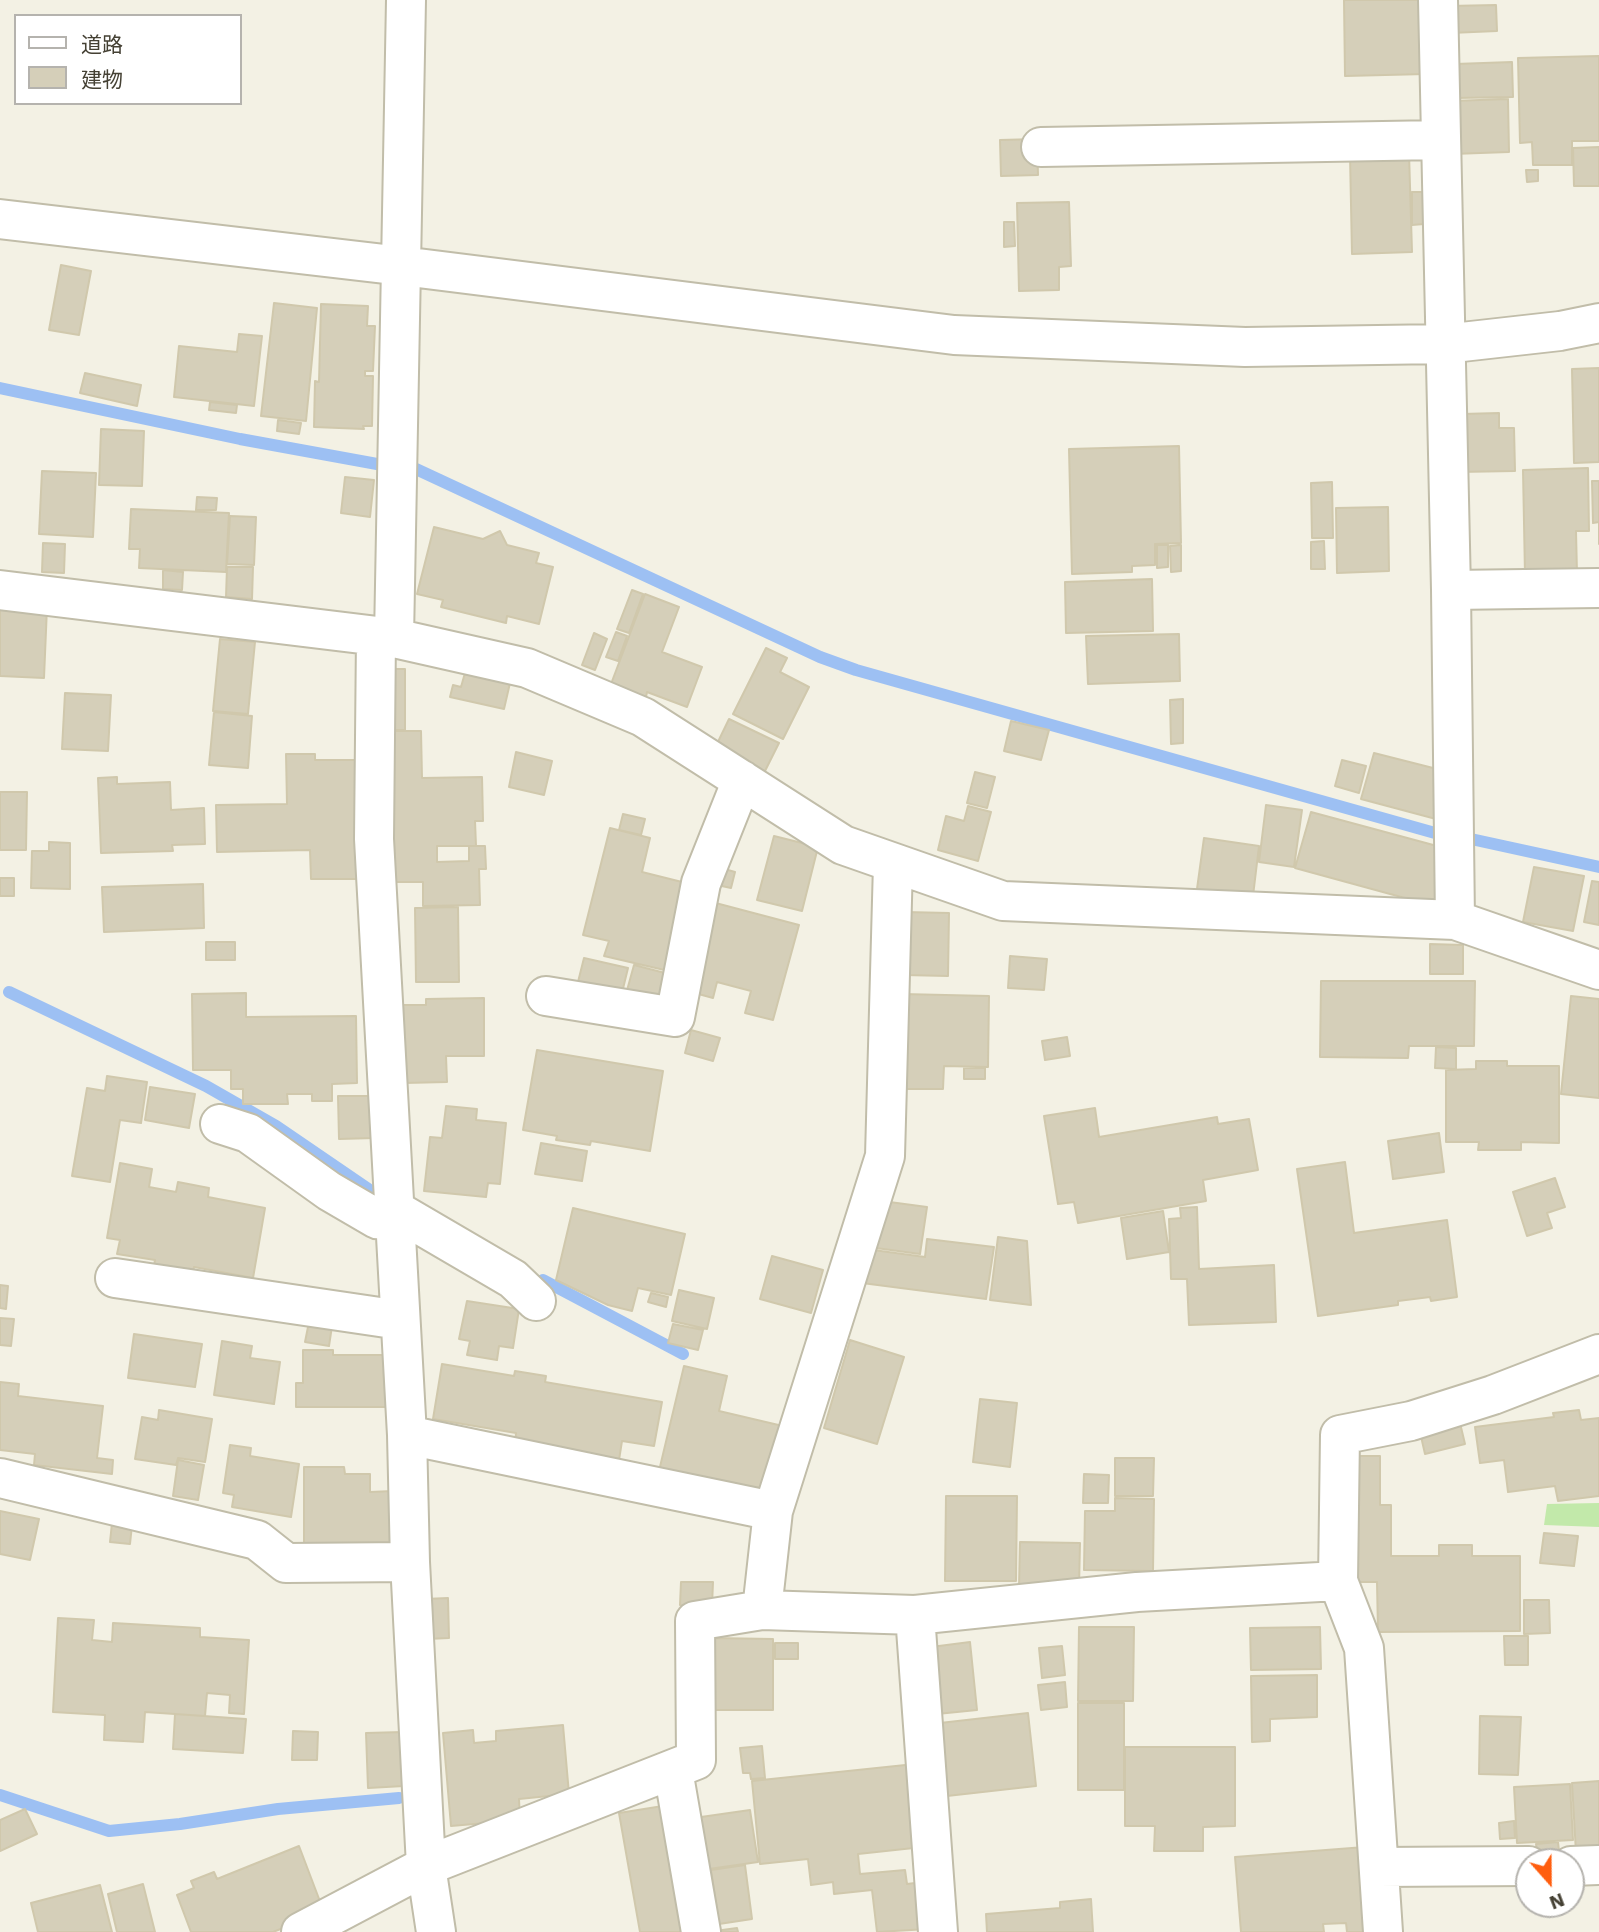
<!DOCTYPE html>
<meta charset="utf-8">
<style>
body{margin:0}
#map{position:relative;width:1599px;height:1932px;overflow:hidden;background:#f3f1e4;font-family:"Work Sans","Noto Sans JP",sans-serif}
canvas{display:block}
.legend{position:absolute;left:14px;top:14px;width:228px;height:91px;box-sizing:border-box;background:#fff;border:2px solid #b5b3ae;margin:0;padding:9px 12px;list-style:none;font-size:21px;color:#454134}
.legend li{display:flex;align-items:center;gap:14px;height:35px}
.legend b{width:35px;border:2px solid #b5b3ae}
.north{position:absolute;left:1515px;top:1848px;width:70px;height:70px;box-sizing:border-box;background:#fff;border:2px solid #b5b3ae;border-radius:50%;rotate:159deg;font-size:19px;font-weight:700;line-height:28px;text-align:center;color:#454134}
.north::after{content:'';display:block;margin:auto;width:24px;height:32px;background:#ff5e0f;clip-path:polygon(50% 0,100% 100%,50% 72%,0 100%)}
</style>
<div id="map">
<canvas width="1599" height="1932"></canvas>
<ul class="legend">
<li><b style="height:9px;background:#fff"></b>道路</li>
<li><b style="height:19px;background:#d5cfb9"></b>建物</li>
</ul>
<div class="north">N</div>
</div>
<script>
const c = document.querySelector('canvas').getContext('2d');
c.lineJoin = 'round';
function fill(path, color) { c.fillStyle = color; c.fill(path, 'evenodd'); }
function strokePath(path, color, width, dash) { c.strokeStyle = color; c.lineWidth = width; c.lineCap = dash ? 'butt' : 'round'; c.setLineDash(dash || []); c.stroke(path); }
fill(new Path2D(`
 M1599,1503V1527L1544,1525L1547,1504Z`), '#c2e9aa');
strokePath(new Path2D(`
 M0,388L240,439L377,464
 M416,469L820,657L856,670L1435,833
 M1471,839L1599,867
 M9,992L206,1086L276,1126L377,1195
 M543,1280L683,1354
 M0,1795L109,1831L180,1824L278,1809L399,1798`), '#9dc0f3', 12);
const building = new Path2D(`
 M1344,0H1425L1426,74L1345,76Z
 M1496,5L1497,31L1450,33L1449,6Z
 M1599,56V141H1572V165H1533L1532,142L1520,143L1518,58Z
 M1512,62L1513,97L1456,98L1455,64Z
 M1508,99L1509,152L1452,154L1451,101Z
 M1037,139L1038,175L1001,176L1000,140Z
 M1599,147V186H1574L1573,148Z
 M1409,153L1412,252L1352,254L1350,155Z
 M1526,170H1538V181L1527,182Z
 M1412,192H1424V224L1412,225Z
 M1069,202L1071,266L1059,267V290L1019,291L1017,203Z
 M1004,222H1014L1015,246L1004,247Z
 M61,265L91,271L79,335L49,330Z
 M274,303L317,308L306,421L261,416Z
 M321,304L368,306L367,326H375L373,371H365V376H373L372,426H363L364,429L314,427L315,381L319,382Z
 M239,334L262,336L254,406L174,397L179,346L237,352Z
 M1599,368V462L1574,463L1572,369Z
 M85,373L141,385L137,406L80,393Z
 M210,402L237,405L236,413L209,410Z
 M1499,413V428H1514L1515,471L1457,472L1462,414Z
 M278,420L301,423L299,434L277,431Z
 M101,429L144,431L142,486L99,485Z
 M1179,446L1181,543L1155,544V565L1132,566V572L1072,574L1069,449Z
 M1588,468L1589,531H1576L1577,574L1525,575L1523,470Z
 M42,471L96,473L93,537L39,534Z
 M345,477L374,480L370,517L341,513Z
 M1592,481H1599V544V522L1593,523Z
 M1332,482L1333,538H1312L1311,483Z
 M197,497L217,498L216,510H196Z
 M1388,507L1389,571L1337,573L1336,508Z
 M131,509L229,513L226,572L139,568L140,549H129Z
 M230,516L256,517L254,565L227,564Z
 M434,527L483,539L500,531L507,545L539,553L536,563L553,567L539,624L507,616L506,623L441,607L443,600L417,594Z
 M1324,541L1325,569H1311V542Z
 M43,543L65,544L64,573L42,572Z
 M1157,545H1168V567L1157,568Z
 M1181,545V571L1171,572L1170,546Z
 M227,567H253L252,599L226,597Z
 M163,570L183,572L182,590L163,589Z
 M1152,579L1153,631L1066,633L1065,582Z
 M632,590L643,594L629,633L617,629Z
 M645,594L679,607L662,652L702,667L687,707L647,692L646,697L611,684Z
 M0,605L47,607L44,678L0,676Z
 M616,632L627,636L618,661L606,657Z
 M594,633L607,639L595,670L582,665Z
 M1179,634L1180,681L1088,684L1086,636Z
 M220,639L255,642L248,714L213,711Z
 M766,648L787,658L780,672L809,687L783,739L733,714Z
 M387,669H405V730H388Z
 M465,673L510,683L504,709L450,697L453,685L461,687Z
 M65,693L111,695L108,751L62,749Z
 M1183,699V743L1171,744L1170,700Z
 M214,712L252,716L248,768L209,765Z
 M729,719L779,743L764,773L715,748Z
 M1011,721L1049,730L1041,760L1004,751Z
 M386,731H421L422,778L482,777L483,821H475L476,846H437V862L469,861V846H485L486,869H479L480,905L423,906V882H387Z
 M516,752L552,761L544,795L509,787Z
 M1374,753L1437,769L1436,819L1361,799Z
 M286,754H315V760H358L361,879H311L310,850L217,852L216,805L287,804Z
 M1342,760L1366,766L1359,793L1335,786Z
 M975,772L995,777L987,808L967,803Z
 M117,777V784L170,782L171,810L204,808L205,844L172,845L173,851L101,853L98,778Z
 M0,792H27L26,850H0Z
 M1266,805L1302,810L1294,867L1259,862Z
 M968,806L991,812L978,861L938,850L946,816L964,821Z
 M1311,812L1437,846L1443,876L1434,906L1295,868Z
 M623,814L645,819L641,835L619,830Z
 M610,828L650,838L642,872L694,885L673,972L604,956L609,941L583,935Z
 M774,836L818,847L802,911L757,900Z
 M1204,838L1259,846L1253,896L1197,889Z
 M49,842L70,843V889L31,888L32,851H49Z
 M1534,867L1584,876L1573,931L1523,922Z
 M721,868L735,872L731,888L717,885Z
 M0,878H14V896H0Z
 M1592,881L1599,882V925L1584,922Z
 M203,884L204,928L104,932L102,887Z
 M708,901L799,925L773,1020L745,1013L751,991L717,982L713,998L684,990Z
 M458,907L459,982H416L415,908Z
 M905,912L949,913L948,976L904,975Z
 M206,942H235V960H206Z
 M1430,944L1463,945V974H1430Z
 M1010,956L1047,959L1044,990L1008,988Z
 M584,958L628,968L620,1001L576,990Z
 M634,965L665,973L658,1002L626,994Z
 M1321,981H1475L1474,1046H1409L1408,1058L1320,1057Z
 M246,993V1017L356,1016L357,1083L332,1084V1101H312V1094H287L288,1104H243V1089H231V1070H193L192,994Z
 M902,994L989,996L988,1067L944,1066L943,1089H900Z
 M1571,996L1599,999V1098L1561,1094Z
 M484,998V1056H446L447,1082L404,1083L403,1005H426V999Z
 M691,1030L720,1038L713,1061L685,1053Z
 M1067,1037L1070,1056L1045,1060L1042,1041Z
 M1436,1047L1456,1048V1069L1435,1068Z
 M537,1050L663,1071L650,1151L591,1141L590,1145L556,1140L557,1136L523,1130Z
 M1476,1061H1507V1066H1559V1143L1521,1142V1150H1478L1479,1142H1446V1070L1476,1069Z
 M964,1068H985V1079H964Z
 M107,1076L147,1082L141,1123L120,1120L110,1182L72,1176L87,1088L105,1091Z
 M150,1087L195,1094L189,1128L145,1120Z
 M338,1096H375V1138L339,1139Z
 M446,1106L477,1109L476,1120L506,1123L500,1184L488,1183L486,1197L424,1191L430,1137L442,1138Z
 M1095,1108L1099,1137L1217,1117L1218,1124L1249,1119L1258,1170L1203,1180L1206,1201L1078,1223L1074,1202L1058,1204L1044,1116Z
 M1439,1133L1444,1172L1393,1179L1388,1141Z
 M541,1143L587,1151L582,1181L535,1174Z
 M1345,1162L1354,1233L1447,1220L1457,1297L1431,1301L1430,1297L1398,1301V1305L1318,1316L1297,1169Z
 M120,1163L152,1169L149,1187L176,1192L178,1182L209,1188L208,1197L265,1208L253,1278L194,1267L192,1278L153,1271L155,1260L117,1254L120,1240L107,1238Z
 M1555,1178L1565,1207L1547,1213L1552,1228L1527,1236L1513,1192Z
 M882,1201L927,1207L920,1254L876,1248Z
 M1197,1207L1199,1269L1274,1265L1276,1322L1189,1325L1187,1279H1171L1169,1219L1181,1218L1180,1208Z
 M573,1208L685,1234L671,1295L638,1288L632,1311L608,1305L556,1280Z
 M1163,1211L1169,1252L1127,1259L1121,1218Z
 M998,1237L1027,1241L1031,1305L990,1300Z
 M927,1239L994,1247L986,1299L862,1283L866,1249L925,1257Z
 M772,1256L823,1270L811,1313L760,1299Z
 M0,1285L8,1286L6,1309L0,1308Z
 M679,1290L714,1298L707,1329L672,1321Z
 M651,1293L668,1297L666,1307L648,1302Z
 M467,1301L519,1309L513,1348L499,1346L497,1360L467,1355L470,1341L459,1339Z
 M0,1318L14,1319L11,1346L0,1345Z
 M309,1322L332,1326L329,1346L305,1342Z
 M673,1324L703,1330L698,1350L668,1343Z
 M134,1334L202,1344L195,1387L128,1378Z
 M850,1340L904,1357L877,1444L824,1428Z
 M222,1341L252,1346L250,1358L280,1362L274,1404L214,1395Z
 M303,1350H333V1355H393L392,1407H296V1383H303Z
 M442,1364L514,1376L515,1371L546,1376L545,1382L662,1402L654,1446L622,1441L619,1460L515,1443L516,1433L433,1419Z
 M684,1366L727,1376L719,1411L787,1427L771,1497L659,1471Z
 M0,1382L19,1384L18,1396L103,1406L97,1458L113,1460L112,1474L34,1465L35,1454L0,1450Z
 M980,1399L1017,1403L1010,1467L973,1462Z
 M159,1410L212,1419L205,1462L178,1458L176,1465L135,1459L142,1417L158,1420Z
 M1579,1410L1581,1420L1599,1418V1496L1558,1501L1555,1486L1508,1492L1504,1460L1480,1463L1475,1427L1554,1417L1553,1413Z
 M1460,1423L1465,1444L1425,1454L1420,1432Z
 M230,1445L251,1448L250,1456L299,1464L291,1517L232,1507L234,1495L223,1493Z
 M1353,1456H1380V1505H1391V1556H1439V1545H1472V1556H1520V1631L1378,1632L1377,1582H1354Z
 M1115,1458H1154L1153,1496H1115Z
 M178,1460L204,1465L198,1500L173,1496Z
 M304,1467H344L345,1474H370V1492L393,1491V1547H304Z
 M1084,1474L1109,1475L1108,1503H1083Z
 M946,1496H1017L1016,1581H945Z
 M1115,1498L1154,1499L1153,1571L1084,1570L1085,1511H1115Z
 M0,1511L39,1519L30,1560L0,1554Z
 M112,1523L132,1525L130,1544L110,1542Z
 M1544,1533L1578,1536L1574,1566L1540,1563Z
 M1020,1542L1080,1543L1079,1587H1019Z
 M681,1582H713L712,1606L680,1605Z
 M448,1598L449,1638L427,1639L425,1599Z
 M1524,1600H1549L1550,1633L1524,1634Z
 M58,1618L94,1620L92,1640L112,1642L113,1623L200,1628V1637L249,1640L244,1714L229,1713L230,1695L207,1693L205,1716L145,1712L143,1742L104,1740L105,1715L53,1712Z
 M1079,1627H1134L1133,1701H1078Z
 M1320,1627L1321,1669L1251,1670L1250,1628Z
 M1504,1636H1528V1665H1505Z
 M712,1638L773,1639V1710H711Z
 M970,1642L977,1710L937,1714L931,1647Z
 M775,1643H798V1659H775Z
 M1062,1646L1065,1675L1042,1678L1039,1648Z
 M1317,1675V1717L1270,1719V1741L1252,1742L1251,1676Z
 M1065,1682L1067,1707L1041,1710L1038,1685Z
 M1078,1703H1124V1790H1078Z
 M1028,1713L1036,1786L947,1796L940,1723Z
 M175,1714L246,1719L243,1753L173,1749Z
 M1480,1716L1521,1717L1518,1775L1479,1774Z
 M563,1725L569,1794L519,1799L520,1820L451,1826L443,1733L473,1730L474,1743L496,1741V1731Z
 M293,1731L318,1732L317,1760H292Z
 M403,1732L404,1786L368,1788L366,1733Z
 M762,1746L765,1778L751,1779L750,1773H743L740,1748Z
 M1125,1747H1235V1826L1203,1827V1851H1154L1155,1826H1125Z
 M915,1764L923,1847L858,1854L860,1874L905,1870L907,1884L923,1882L928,1929L877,1932L872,1890L834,1894L833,1882L811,1885L808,1859L760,1864L752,1781Z
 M1599,1781V1852L1576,1853L1572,1783Z
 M1570,1784L1573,1840L1517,1843L1514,1787Z
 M669,1805L691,1932H640L619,1813Z
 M25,1809L37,1834L0,1851V1820Z
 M750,1810L758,1862L702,1870L694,1818Z
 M1514,1821L1515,1838L1500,1839L1499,1823Z
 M1558,1842L1559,1851L1537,1852L1536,1844Z
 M299,1846L324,1912L273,1932H191L177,1895L194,1888L191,1881L214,1872L217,1879Z
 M1365,1847V1932H1347L1346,1923L1323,1924L1324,1932H1241L1235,1857Z
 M745,1865L752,1919L719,1924L711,1870Z
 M143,1884L155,1932H117L108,1894Z
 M100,1885L112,1932H38L31,1903Z
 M1091,1899L1093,1932H987L986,1914L1060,1908V1902Z
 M737,1928L738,1932H715V1931Z`);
fill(building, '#d5cfb9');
strokePath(building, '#d0c8ac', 2);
const minor = new Path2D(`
 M1438,0L1451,590L1455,920
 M1041,147L1440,140
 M0,219L402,266L954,335L1245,347L1444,344L1560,331L1599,323
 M0,590L394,638L527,668L643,717L843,845L1003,901L1455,920L1599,970
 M1451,590L1599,588
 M376,636L374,839L407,1435L410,1562L426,1866L436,1932
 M394,638L406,0
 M546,996L675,1017L701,883L742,780
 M220,1124L248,1133L329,1191L377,1219L395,1210L513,1279L536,1301
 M115,1278L400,1320
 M407,1435L773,1511
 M0,1478L257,1540L286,1563L410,1562
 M762,1610L773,1511L885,1156L893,864
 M915,1615L938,1932
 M673,1770L701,1932
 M1571,1866L1599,1865
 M1379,1867L1529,1866
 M301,1932L426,1866L696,1760L695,1621L762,1610L915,1615L1137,1592L1338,1581
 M1383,1932L1364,1648L1338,1581L1340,1435L1411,1421L1493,1395L1599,1354`);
strokePath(minor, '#c1bda9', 42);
strokePath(minor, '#fff', 38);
</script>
